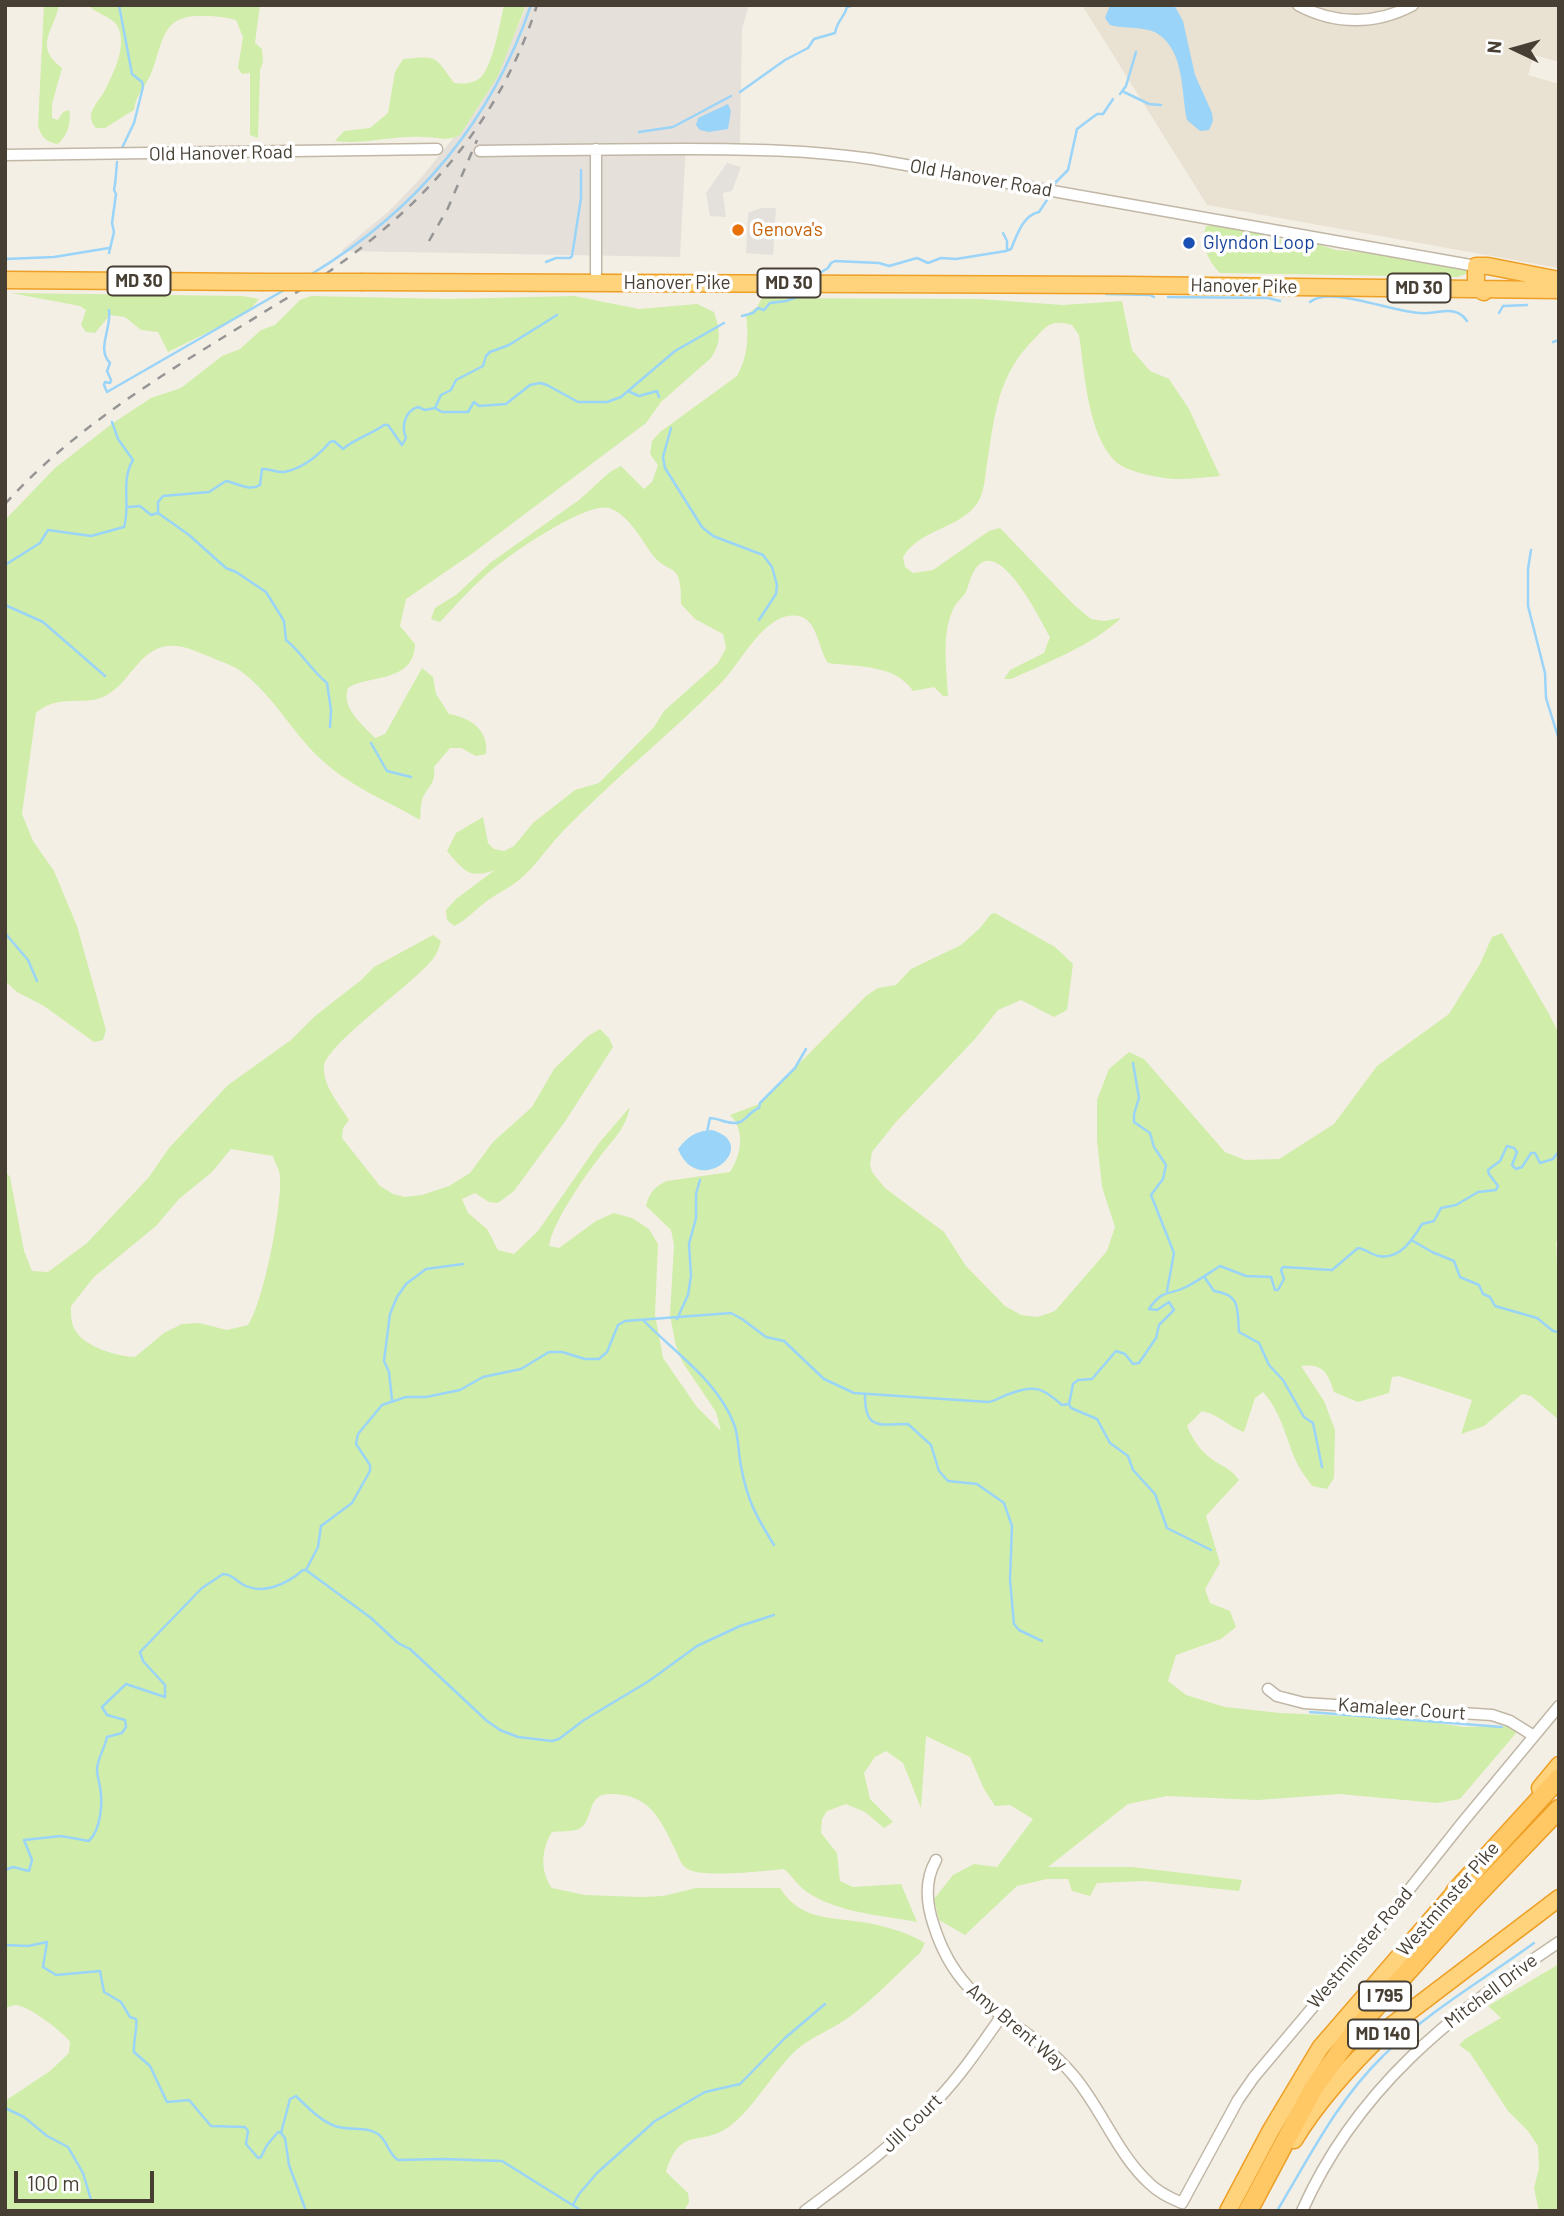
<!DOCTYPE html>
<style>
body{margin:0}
#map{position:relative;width:1564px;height:2216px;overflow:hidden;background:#f4efe5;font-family:Barlow,sans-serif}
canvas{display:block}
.frame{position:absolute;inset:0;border:7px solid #473f34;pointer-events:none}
.north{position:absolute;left:1480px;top:14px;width:70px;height:70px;-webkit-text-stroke:5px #fff;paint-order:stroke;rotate:275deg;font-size:19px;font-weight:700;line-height:28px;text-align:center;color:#473f34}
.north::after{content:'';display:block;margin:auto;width:24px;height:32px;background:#473f34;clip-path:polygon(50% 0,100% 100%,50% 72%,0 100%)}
.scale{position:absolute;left:14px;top:2171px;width:140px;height:32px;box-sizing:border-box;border:4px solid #473f34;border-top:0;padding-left:9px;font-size:21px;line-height:24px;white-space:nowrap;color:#473f34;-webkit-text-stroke:5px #fff;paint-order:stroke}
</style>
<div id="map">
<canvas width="1564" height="2216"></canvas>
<div class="frame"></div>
<div class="north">N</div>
<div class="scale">100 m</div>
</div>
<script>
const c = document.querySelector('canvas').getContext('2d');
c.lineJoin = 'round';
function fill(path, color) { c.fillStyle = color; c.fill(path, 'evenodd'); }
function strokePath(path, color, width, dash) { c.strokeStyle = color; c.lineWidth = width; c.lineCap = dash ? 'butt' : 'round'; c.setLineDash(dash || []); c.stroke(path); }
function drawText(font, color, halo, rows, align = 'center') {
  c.font = font + ' Barlow,sans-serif'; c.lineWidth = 7; c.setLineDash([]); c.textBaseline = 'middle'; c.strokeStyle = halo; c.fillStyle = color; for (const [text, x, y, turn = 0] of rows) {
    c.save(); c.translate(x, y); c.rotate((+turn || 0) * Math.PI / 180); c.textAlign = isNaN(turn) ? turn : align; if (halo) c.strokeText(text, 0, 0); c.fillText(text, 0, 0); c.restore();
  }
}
fill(new Path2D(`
 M1082,5H1559V62L1534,55L1528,75L1559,84V268L1207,205Z`), '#e9e1d2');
fill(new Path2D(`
 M527,5H749L742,29L740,144L686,143L680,257L341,251L389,211L420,179L477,109L503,62Z`), '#e6e0da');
fill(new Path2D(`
 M44,5H59C54,31 33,46 62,68L52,104V118L58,120L63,112L69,110C72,122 67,136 58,144C46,142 42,138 38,126Z
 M88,5H260L255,43L262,49L263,62L260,70L258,138L250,135V73L242,74L238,68L243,37L236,20C225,17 216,16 204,16C162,14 164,39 152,71C147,86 136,93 134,110L105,128H96C83,114 99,102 105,90C114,72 127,46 118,27C113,17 98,15 88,5Z
 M504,5H526L498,76L460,135C448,142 437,137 423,137C394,135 364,145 335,141L344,131L370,128L388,113L395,72L403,59C438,56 434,55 454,83C463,84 472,84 480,78C493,67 500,22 504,5Z
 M1206,226C1227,223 1258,230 1274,241L1279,239L1306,246L1317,244L1336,250L1373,253L1466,270L1468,273L1458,277L1220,273C1208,261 1200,243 1206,226Z
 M11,293L242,296L259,299L247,313L168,352L158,332L141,330L125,317L110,315L95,333L86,332L81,325L86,310L80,306Z
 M311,296L449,299L574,296L639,309L697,304L714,312C720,330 722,342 711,358L661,402L646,423L473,553L406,599L400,626L415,644C414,683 371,674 348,688C341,708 362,724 375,738L385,734L422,668L433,677L436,694L449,714C470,718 489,729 486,754L476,756L461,748H450L434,767C436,781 430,785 424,795C420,802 421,812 420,820C388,801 353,788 324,762C293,735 275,697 242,672C233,665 219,661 208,656C196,651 181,644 167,646C139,650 130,682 107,695C85,708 59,692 36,713L22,814L33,841L54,871L77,926L106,1030L103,1040L94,1042L44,1006L17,992L5,981V520L55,468L113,423L151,398L181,388L222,356L240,349L261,330L275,325L300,300Z
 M762,298L980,299L1063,305L1122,301L1132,350L1150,371L1169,379L1189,409L1220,476C1206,477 1191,479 1177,479C1162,479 1127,472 1116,462C1087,434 1085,373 1079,335L1072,325C1051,320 1050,323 1035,338C997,376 995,414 987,464C985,477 984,495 976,505C958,529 920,529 903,557L905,567L913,573L933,570L989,531L1000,528L1073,604L1091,619L1104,621L1121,618C1093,645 1046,663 1011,679H1004L1010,670L1044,653L1050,637C1041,621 1005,547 981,563C972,569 970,582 966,592C963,597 959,600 956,604C940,630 947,668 948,696H943L934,687L913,691C895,664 857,667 828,663C816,645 818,611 788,616C760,621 740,664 721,683C671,733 615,778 565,829C549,845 536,866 519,880C508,889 494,895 483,904C473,912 466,920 454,926L447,920L446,910L456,899L495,870C469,879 465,872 447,851L456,833L483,817L488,843L494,849L504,851L514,846L533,823L575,790L599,783L654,727L664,711L718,663L726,648L723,634L695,619L681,604C682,556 668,579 649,550C639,535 627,514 609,508C586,501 503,558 485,576C469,590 455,606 440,622L431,619L435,608L456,595L490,563L579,500L610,472L621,466L644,489L652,482L658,465L650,454L652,441L660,432L737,376C748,356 749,337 746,315L757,307Z
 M995,913L1055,947L1073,964L1067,1010L1054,1017L1021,1000L998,1010L975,1039L896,1122L872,1152L870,1165L872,1172L885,1188L944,1232L966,1266L1005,1306L1021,1315L1038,1317L1055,1311L1107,1251L1115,1227L1102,1187L1097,1140V1100L1109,1069L1129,1052L1144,1059L1225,1152L1245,1160L1279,1159L1334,1124L1377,1066L1449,1014L1480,964L1492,937L1502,933L1549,1014L1559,1034V1239L1556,1242L1557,1262L1559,1264V1420L1531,1396L1522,1394L1484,1426L1461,1434L1472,1400L1399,1376L1392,1377L1389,1393L1358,1402L1334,1392C1328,1373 1323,1363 1301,1366L1324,1401L1335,1430L1334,1478L1327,1489L1312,1486C1308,1480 1303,1474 1299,1467C1286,1442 1283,1414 1263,1392L1255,1398L1244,1432C1226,1425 1222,1416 1202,1411L1187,1426C1194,1442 1201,1452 1216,1462C1227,1469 1230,1468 1239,1480L1206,1516L1220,1563L1205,1589L1210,1603L1230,1611L1236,1627L1221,1639L1176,1655L1168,1681L1186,1695L1225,1707L1280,1713L1412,1719L1464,1727L1522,1726L1460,1799L1437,1803L1339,1794L1258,1800L1167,1796L1128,1804L1048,1867H1132L1242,1880L1239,1891L1145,1881L1097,1883L1090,1896L1072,1891L1068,1879H1047L1017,1886L965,1935L939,1920L934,1899L953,1875L974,1864L997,1867L1033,1819L1010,1805L995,1806L984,1789L970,1757L926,1736L921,1808L903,1763L886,1751L875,1757L864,1773L870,1799L893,1822L884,1828L865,1812L846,1804L827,1811L822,1819L821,1833L837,1853L840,1881L853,1887L901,1884L917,1922C881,1915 838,1913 807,1892C799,1887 792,1876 784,1869C765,1871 701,1878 688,1869C681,1866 679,1858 676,1851C660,1819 650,1793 608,1794C586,1795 594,1821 579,1829C572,1832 559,1831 552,1832C541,1849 540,1872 552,1888L585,1895L641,1897L663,1896L696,1888H780C801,1922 835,1917 868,1923C888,1927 909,1933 925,1943L920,1953C896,1975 873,2000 848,2018C831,2030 808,2038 793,2053C773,2073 752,2110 730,2126C701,2148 681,2124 666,2172L688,2193L689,2202L684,2211H5V2101L50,2071L69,2053L70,2042C63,2032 29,2006 16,2005C13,2005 9,2007 5,2008V1171L10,1177L24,1251L32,1271L48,1272L87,1243L149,1177L169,1148L228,1085L291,1040L315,1016L360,981L374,967L433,935L441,941C439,947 437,955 432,960C413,984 327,1044 324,1066C322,1085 340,1105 349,1120L343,1128L342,1138L380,1186L393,1194L405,1197L422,1195L449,1186L470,1173L493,1142L532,1107L554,1069L588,1036L600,1029L609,1038L613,1047L566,1120L514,1191L498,1203L489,1202L475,1193L462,1199L468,1213L487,1229L498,1250L514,1254L538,1231L599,1143L630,1107C625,1129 615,1137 602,1154C586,1174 552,1223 549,1246L559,1248L596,1221L614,1213L632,1218L649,1229L658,1244L655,1315L663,1358L697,1407L721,1431L716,1412L683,1363L676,1346L670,1315L674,1245L671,1230L646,1206C649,1193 655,1186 667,1181L730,1172C741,1155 746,1131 730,1115L759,1104L866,996L878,988L896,985L911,969L961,945L980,928L991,914ZM231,1149L273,1156C275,1163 280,1170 280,1177C282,1205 264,1302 248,1325L227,1330L199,1323L182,1324L164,1333L135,1357C115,1356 78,1346 72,1323C71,1318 71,1311 71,1306L94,1277L156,1226L179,1199L212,1172Z
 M1559,1964V2211H1539L1534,2188L1539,2168L1538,2146L1528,2131L1508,2111L1470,2053L1459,2045L1465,2039L1501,2018L1488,2006Z`), '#d0eda9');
fill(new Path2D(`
 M727,163L741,167L732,191L723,193L726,217L710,216L706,193Z
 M761,208H776L773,255L746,253L748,213Z`), '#e4e1dd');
fill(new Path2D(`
 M1110,5H1174L1183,21L1195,75L1212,113L1213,121L1209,130L1200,131L1187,120C1181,92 1185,52 1158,34C1146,26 1124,29 1110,25L1105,18Z
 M728,104L731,111L728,129L709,132L700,130L696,125L698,118Z
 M712,1130C763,1145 698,1200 678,1149C688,1136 696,1131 712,1130Z`), '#9ad4f8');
strokePath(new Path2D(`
 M119,5L132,74L142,82L143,87L134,123L122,148
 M740,92L785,60L808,48L814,39L835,33C838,18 844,19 847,7L855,5
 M1124,92L1149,104L1161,105
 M1120,94L1126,86L1136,52
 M639,132L673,127L731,96
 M1054,184L1068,170L1077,129L1097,114H1103L1113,99
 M1003,233L1007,241V249
 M109,253L114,232L112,223L116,194L114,190C116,180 116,172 117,162
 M5,259L54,257L109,248
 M546,262L556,258H570L572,256L581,198V170
 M818,274L828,268L831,263L835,261L879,263L889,266L917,258L928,263L941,258L956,259L1006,251L1011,249C1017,235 1023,215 1039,212L1047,200
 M310,275C416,211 491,123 531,5
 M1106,294L1150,295L1154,297
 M1168,297L1268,298L1280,301
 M1310,302C1331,284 1399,316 1428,313C1443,312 1457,306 1467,321
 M1499,313L1503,306L1527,305
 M742,316L753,313L758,308L764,310L770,303L786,301L803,295
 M1553,342L1559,340
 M628,391L639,396L657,391L659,397
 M107,392L286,289
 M107,392L104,385L105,382L110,383L111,380L107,371L110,363C96,349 112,328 109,310
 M435,408L441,395L451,390L456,380L483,366L486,356L490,352L509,345L557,315
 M671,428L663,457L665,468L702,527L713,536L763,555L772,567L777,585L776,594L759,620
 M128,507L140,506L151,515L158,513
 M158,513V502L163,496L209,492L226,481C237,483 250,492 260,485L262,469C270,468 276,473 284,472C302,469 319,455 330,442L334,441L343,449C356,438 370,435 384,425H388L402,445L406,438C401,426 405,411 418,407L425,410L435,408L442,412H468L474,402L479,406L506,404L530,385L540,383L547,385L578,402H607L621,397L675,351L724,323
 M158,513L189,535L226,568L236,572L266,592L284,621L286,640C302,653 311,670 327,683L331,710L330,727
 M1531,550L1528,569V606L1545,673L1546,698L1559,740
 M5,565L40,543L48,530L91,536L124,527C131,505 120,481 133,460L118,439L112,422
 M5,605L43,622L105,676
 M371,743L387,771L411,777
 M5,933L28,960L37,981
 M1133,1063L1139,1098L1134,1114V1122L1150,1133L1154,1147L1166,1165L1163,1179L1151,1195L1174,1253L1167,1291
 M707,1132L710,1118C719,1118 731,1126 740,1122C747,1119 750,1111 759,1108L760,1103L795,1068L806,1049
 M1413,1241L1432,1252L1454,1261L1460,1277L1479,1285L1483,1294L1490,1297L1495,1306L1537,1318L1553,1331L1559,1332
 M1205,1278L1214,1291C1241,1295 1237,1308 1239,1332L1259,1343L1269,1365L1283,1380L1304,1417L1313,1423L1322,1467
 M677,1319L688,1295L691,1276L689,1244L696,1218V1194L700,1180
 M643,1320C674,1352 717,1380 734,1424C739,1437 738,1453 741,1466C747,1500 756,1516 774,1545
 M865,1396C865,1431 880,1424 908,1424L931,1445L939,1471L948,1481L977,1484L1004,1503L1012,1526L1010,1580L1014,1624L1019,1630L1042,1641
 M392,1400L389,1372L384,1361L390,1314L397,1297L406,1284L426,1269L463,1264
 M1069,1404L1073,1384L1078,1380L1092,1379L1116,1351L1125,1354L1133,1364L1139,1363L1156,1338L1159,1325L1174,1310L1169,1302L1157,1310L1149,1309C1163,1288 1169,1296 1186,1287C1198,1281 1209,1273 1220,1266L1246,1276L1271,1277L1275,1290H1278L1284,1279L1281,1270L1283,1267L1332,1270L1358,1248C1366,1249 1371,1255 1379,1256C1400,1260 1413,1239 1422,1224L1434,1221L1441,1208L1456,1205L1478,1192L1496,1190L1498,1186L1489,1174L1488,1170L1500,1161L1507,1146L1514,1148L1517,1152L1512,1165L1516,1169L1522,1167L1531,1153H1535L1540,1163L1553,1159L1559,1151
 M1069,1404L1071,1408L1097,1419L1110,1443L1128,1456L1133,1470L1155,1494L1167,1528L1211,1550
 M306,1570L371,1618L398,1643L410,1649L487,1721L500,1730L518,1737L552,1741L559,1739L584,1720L649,1681L697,1646L740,1626L774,1615
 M1310,1712L1502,1727
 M5,1870L13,1867L29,1871L32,1860L24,1840L61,1836L89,1841C101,1829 103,1803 100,1787C99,1781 97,1775 97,1770C97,1759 105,1748 107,1737L122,1733L126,1727L125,1720L107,1715L102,1707L126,1684L165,1697V1685L143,1661L140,1652L202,1588L223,1574C232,1574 235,1580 242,1584C262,1596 287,1584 303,1570H306L318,1547L321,1526L352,1503L370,1471V1465L356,1444L358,1434L382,1405L406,1397H426L460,1390L483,1377L521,1369L549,1352H562L585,1359H599L607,1352L618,1325L625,1321L731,1313L742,1319L766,1337L784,1341L824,1379L854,1393L988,1402C997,1401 1001,1396 1009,1394C1035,1384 1043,1388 1062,1405L1069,1404
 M5,1945L28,1946L47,1942L43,1967L56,1975L100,1971L104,1992L121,2002L130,2017L136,2019C138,2024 133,2043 134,2052L150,2066L167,2102L189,2100L211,2126L245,2127L248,2131L246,2144L258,2158L261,2157L267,2145L278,2132L281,2133L290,2099L296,2096C307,2107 321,2121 335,2126C349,2131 366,2126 378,2134C388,2141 388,2154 398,2160L442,2159L502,2161L582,2211
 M5,2108L24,2117L47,2136L68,2147L83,2173L91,2200
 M281,2133L285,2138L289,2165L306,2211
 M573,2205L579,2194L597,2173L655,2121L705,2092L740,2084L785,2038L825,2004
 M1277,2211C1310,2156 1337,2101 1383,2056C1424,2014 1486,1978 1534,1943`), '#9ad4f8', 2.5);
const minor = new Path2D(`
 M1298,5C1335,25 1376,25 1413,5
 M480,151C548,150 616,149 684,149C748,149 809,150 872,159L1476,266
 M5,155L437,149
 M596,283V149
 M1268,1689L1277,1696L1304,1703L1492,1715L1510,1721L1534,1736
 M936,1860C924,1881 926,1903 934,1926C961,2012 1023,2016 1073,2075C1102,2109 1117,2154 1150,2184C1159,2193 1171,2198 1182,2203L1238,2100L1254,2077L1366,1944L1462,1823L1559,1706
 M805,2211C852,2176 898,2142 938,2099C962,2074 981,2045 1001,2017
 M1302,2211C1356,2089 1451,2014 1559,1942`);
const trunk = new Path2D(`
 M5,280L261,282
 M363,282L1124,285L1559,290
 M1484,292L1476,288V266H1488L1559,280
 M1540,1788L1559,1765
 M1294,2140C1320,2097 1355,2060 1392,2025L1559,1898
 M1228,2211L1271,2130L1320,2048L1462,1884`);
const motorway = new Path2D(`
 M1455,1892L1559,1778
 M1248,2211L1313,2089L1356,2029L1468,1904L1559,1809`);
strokePath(minor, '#c1b7a6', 13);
strokePath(trunk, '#ee9f25', 19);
strokePath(motorway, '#ee9f25', 21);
strokePath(minor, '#fff', 10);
strokePath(trunk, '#ffd27c', 16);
strokePath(motorway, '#ffc865', 18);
strokePath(new Path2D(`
 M429,241L448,208L477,140
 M5,504C80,421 176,367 269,309C293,294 319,280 341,263C433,196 502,115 537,5`), '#959595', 2.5, [9, 9]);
const trunkBridge = new Path2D(`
 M261,282H363`);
strokePath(trunkBridge, '#ee9f25', 19, []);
strokePath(trunkBridge, '#ffd27c', 16);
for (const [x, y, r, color] of [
 [738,230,7,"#e8710a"],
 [1189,243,7,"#1a4fb4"]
]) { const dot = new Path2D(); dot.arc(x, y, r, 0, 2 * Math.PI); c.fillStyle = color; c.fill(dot); strokePath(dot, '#fff', 2.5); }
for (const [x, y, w] of [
 [139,281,63],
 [789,283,63],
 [1419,288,63],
 [1385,1996,52],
 [1383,2034,70]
]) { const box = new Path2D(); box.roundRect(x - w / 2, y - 14.5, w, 29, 5); c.fillStyle = '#fff'; c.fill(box); strokePath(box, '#473f34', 2); }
drawText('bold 18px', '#473f34', null, [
 ["MD 30",139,281],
 ["MD 30",789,283],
 ["MD 30",1419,288],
 ["I 795",1385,1996],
 ["MD 140",1383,2034]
]);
drawText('19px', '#473f34', '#fff', [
 ["Old Hanover Road",221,153,-1],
 ["Old Hanover Road",981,178,10],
 ["Hanover Pike",677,283],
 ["Hanover Pike",1244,286,1],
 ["Kamaleer Court",1402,1709,4],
 ["Westminster Pike",1448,1899,-49],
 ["Westminster Road",1360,1948,-50],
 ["Mitchell Drive",1491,1991,-37],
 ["Amy Brent Way",1017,2027,40],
 ["Jill Court",912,2123,-44]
]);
drawText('19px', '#c56008', '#fff', [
 ["Genova's",752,230]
], 'left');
drawText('19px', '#164399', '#fff', [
 ["Glyndon Loop",1203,243]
], 'left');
</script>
